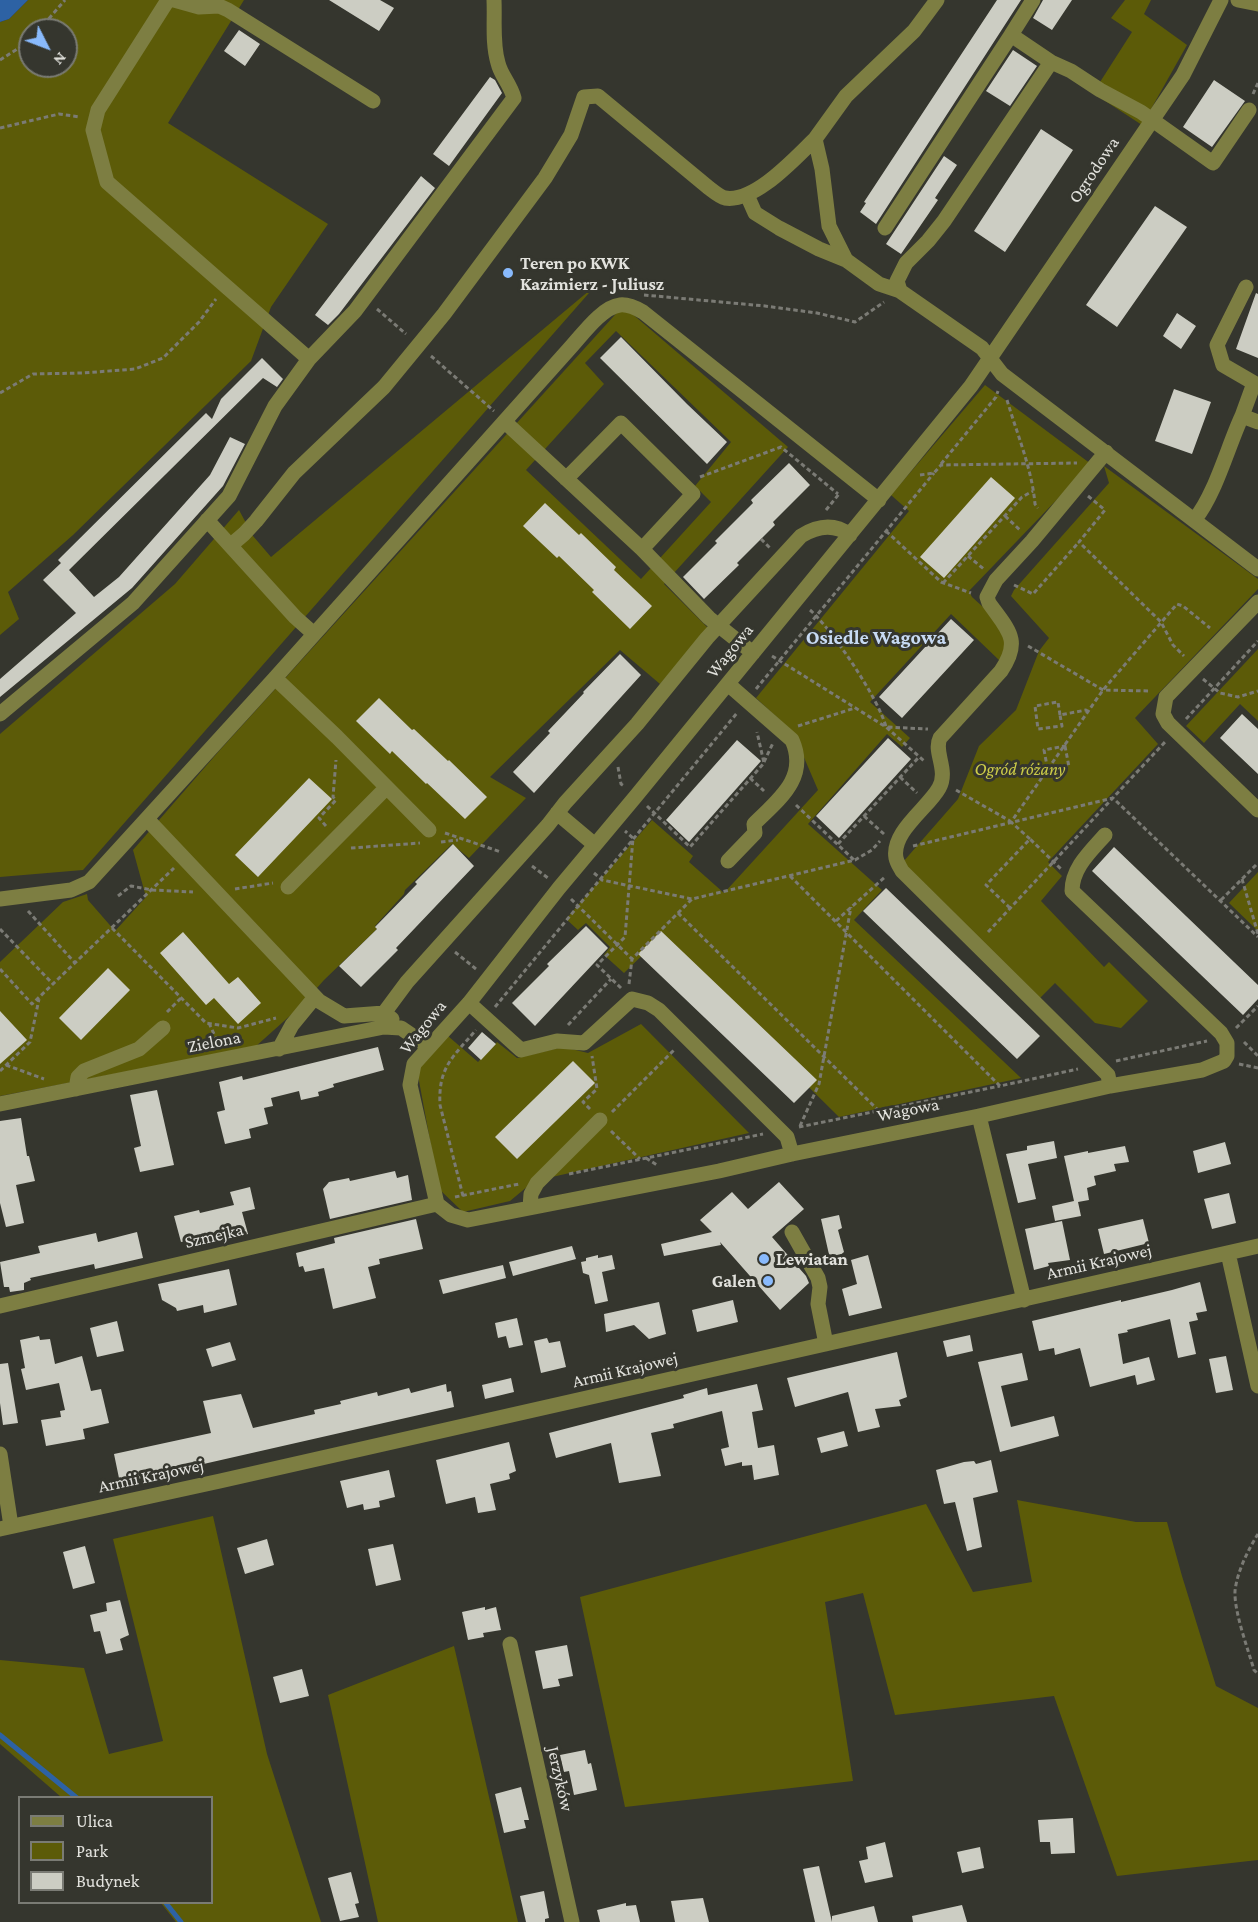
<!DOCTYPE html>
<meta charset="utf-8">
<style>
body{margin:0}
#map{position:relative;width:1258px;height:1922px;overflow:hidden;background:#35362e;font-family:"Crimson Pro",serif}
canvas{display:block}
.legend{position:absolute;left:18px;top:1796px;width:195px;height:108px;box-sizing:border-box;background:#35362e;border:2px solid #7a7b74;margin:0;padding:8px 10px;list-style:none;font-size:18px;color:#e2e2dd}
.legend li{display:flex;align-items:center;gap:12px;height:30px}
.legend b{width:30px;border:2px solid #7a7b74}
.north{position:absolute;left:18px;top:18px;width:60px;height:60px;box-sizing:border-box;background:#35362e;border:2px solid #7a7b74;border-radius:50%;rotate:132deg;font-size:16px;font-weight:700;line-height:24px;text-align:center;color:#e2e2dd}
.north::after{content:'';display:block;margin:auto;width:21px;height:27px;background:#89bafc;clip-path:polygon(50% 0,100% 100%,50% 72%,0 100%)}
</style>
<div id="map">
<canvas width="1258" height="1922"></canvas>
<ul class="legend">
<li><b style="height:8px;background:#7d7e42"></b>Ulica</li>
<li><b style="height:16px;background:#5c5b08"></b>Park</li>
<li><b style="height:16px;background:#cccdc3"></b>Budynek</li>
</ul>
<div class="north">N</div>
</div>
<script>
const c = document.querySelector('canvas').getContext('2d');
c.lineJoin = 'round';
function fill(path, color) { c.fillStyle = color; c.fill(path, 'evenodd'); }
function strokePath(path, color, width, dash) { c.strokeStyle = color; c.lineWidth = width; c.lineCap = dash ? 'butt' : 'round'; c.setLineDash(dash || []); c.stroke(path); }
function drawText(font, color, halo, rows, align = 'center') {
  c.font = font + ' "Crimson Pro",serif'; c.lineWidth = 6; c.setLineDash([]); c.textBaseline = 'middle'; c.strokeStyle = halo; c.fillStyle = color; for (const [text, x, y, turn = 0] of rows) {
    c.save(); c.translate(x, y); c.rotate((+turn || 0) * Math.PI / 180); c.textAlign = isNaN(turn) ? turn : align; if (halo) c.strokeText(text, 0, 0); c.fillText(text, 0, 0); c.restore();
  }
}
fill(new Path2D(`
 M28,0H244L168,123L328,224L271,307L251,361L73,535L8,592L19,619L0,635V22L9,19ZM30,30H66V66H30Z
 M1125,0H1151L1144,14L1187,45L1142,125L1093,93L1132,32L1111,18Z
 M596,285L83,870L0,877V734L175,584L239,510L253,536L271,557Z
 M623,306L788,447L664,584L709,629L660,684L620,650L490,777L526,798L469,858L452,844L405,890L404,894L375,926L377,929L324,980L302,1005L255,1047L0,1096V962L63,902L87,894L88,900L115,931L146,897L133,850L219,751ZM616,331L731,442L695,486L711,502L641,579L526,470L604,384L585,363Z
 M985,385L1091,464L969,591L972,597L994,617L1010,645L1000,661L951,614L870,702L910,738L902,747L887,734L808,824L882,890L854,920L1021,1078L839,1117L659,939L624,973L604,955L610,947L586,923L578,930L566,919L652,820L693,856L689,862L724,893L818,790L793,732L756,698L909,511L891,495Z
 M1104,466L1258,579V589L1135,718L1158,744L1048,862L1062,876L1041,901L1104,967L1109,962L1148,1001L1121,1028L1095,1023L1055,983L1035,1003L896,870L958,799L979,746L1016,710L1039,651L1049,638L1011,596L1014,590L1109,483Z
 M1258,649V721L1240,704L1204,743L1186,726Z
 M1258,872V931L1229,903Z
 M641,1024L749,1133L534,1181L510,1201L463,1212L439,1189L417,1070L448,1036L478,1062L497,1042L517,1058L563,1047L588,1053Z
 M1017,1500L1136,1522H1167L1182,1576L1216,1686L1258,1708V1860L1117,1876L1054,1696L895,1715L863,1593L825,1602L853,1781L625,1807L580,1597L926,1504L973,1592L1032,1582Z
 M213,1516L267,1754L321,1922H176L161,1903L212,1902V1798L61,1797L0,1744V1660L84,1668L109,1754L163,1741L113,1539Z
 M454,1646L518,1922H378L328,1695Z`), '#5c5b08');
fill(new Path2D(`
 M0,0H28L9,19L0,22Z`), '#2d62a4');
strokePath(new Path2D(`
 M0,1735L77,1798
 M165,1902L181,1922`), '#2d62a4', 5);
fill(new Path2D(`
 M329,0H380L394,8L379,31Z
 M997,0H1021L876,224L860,212L866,203L864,202Z
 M1043,0H1072L1052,30L1033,18Z
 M239,30L260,44L245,66L224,51Z
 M1013,50L1037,66L1010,106L986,91Z
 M490,77L495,80L502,93L449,166L433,154Z
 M1214,80L1245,101L1212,147L1183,127Z
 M1041,129L1073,150L1005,252L974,231Z
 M944,156L957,165L935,198L938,200L901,254L886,244Z
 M421,176L435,188L339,314L328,325L315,315Z
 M1155,206L1187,227L1117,327L1086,305Z
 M1256,293L1258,294V358L1236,349Z
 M1177,313L1196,326L1181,349L1163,336Z
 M621,337L687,404L727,442L707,464L600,358Z
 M262,358L283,379L277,387L263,378L69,570L94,597L119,577L210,475L230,437L245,444L223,486L132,588L0,697V679L76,613L43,580L61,563L58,560L206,413L212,419L221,399Z
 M1174,389L1211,402L1192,454L1155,441Z
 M789,463L810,485L773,522L775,525L737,563L739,565L704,599L683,577L717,543L715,541L753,503L751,500Z
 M991,477L1015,498L944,578L920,557Z
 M545,503L579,535L581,533L616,567L614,570L652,606L630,629L592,592L594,590L559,556L557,558L523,526Z
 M951,619L974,640L902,718L879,697Z
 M620,654L641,675L534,793L513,772L550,733L548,731L584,693L583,692Z
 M379,698L412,730L414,729L448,761L449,760L487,797L465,819L427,783L426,784L392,751L390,754L356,721Z
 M1242,714L1258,729V774L1220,738Z
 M888,738L911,759L839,838L816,816Z
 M737,740L761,761L689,842L666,820Z
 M309,778L332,799L258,877L235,855Z
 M453,844L474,866L396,948L398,950L361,987L339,966L377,929L375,927L417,884L415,882Z
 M1114,847L1258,985V999L1243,1015L1092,871Z
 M886,888L1040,1036L1017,1059L863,911Z
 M586,926L608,948L535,1026L512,1003L549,966L547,964Z
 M661,931L817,1080L794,1103L638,954Z
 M183,932L229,984L238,977L261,1003L238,1024L214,998L206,1005L160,953Z
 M108,968L130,990L81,1040L59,1018Z
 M0,1011L27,1040L0,1064Z
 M482,1032L496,1044L481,1060L468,1048Z
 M378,1047L384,1070L333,1084L334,1087L318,1092L319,1096L301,1100L299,1091L271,1098L273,1106L264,1108L268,1124L249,1129L251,1138L225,1144L217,1112L225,1110L219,1082L242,1076L243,1080Z
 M573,1061L595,1083L517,1159L495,1137Z
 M157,1090L174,1165L140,1172L134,1148L141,1146L130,1095Z
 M21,1118L27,1156H29L35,1181L16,1185L24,1223L6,1227L0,1203V1121Z
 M1054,1141L1057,1158L1028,1164L1036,1199L1018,1203L1006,1154L1027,1150V1146Z
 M1225,1142L1231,1164L1198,1173L1193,1151Z
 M1125,1146L1129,1162L1114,1164L1116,1171L1094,1176L1096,1185L1087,1188L1089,1200L1078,1202L1081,1216L1055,1221L1052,1206L1074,1201L1064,1156L1088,1151V1153Z
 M395,1171L397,1178L408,1175L412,1200L330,1219L323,1189L329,1182L349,1178L350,1181Z
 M779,1182L804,1209L772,1237L806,1276L809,1283L780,1310L720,1242L721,1245L664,1256L661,1244L712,1232L700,1220L732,1192L748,1209Z
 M250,1187L255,1209L242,1212L248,1234L210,1244L208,1236L181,1242L174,1216L199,1210L200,1213L234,1205L230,1192Z
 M1229,1193L1236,1223L1212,1229L1204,1199Z
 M839,1215L842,1228L838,1230L844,1252L839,1256L830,1259L821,1219Z
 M416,1219L423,1249L379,1259L380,1264L368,1267L376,1298L333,1309L324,1268L305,1272L303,1266L299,1267L296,1253L335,1243L334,1238Z
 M1143,1219L1149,1243L1104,1254L1098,1229Z
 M1062,1221L1070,1260L1048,1263L1049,1266L1034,1270L1025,1229Z
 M137,1232L143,1258L95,1269L94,1264L30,1278L31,1280L24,1283V1290L10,1292L9,1287H4L0,1262L40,1253L38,1246L96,1233L98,1242Z
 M572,1246L576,1259L513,1276L509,1262Z
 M598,1255V1258L612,1255L615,1269L602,1272L608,1301L595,1304L589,1275L583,1273L581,1262L586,1261V1258Z
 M868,1255L882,1308L849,1316L842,1289L857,1284L851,1260Z
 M503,1265L506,1278L443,1294L439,1280Z
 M229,1269L237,1305L204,1313L203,1305L177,1311L176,1308L162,1300L158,1284Z
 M1200,1282L1207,1311L1196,1313L1198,1320L1189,1322L1196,1354L1178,1358L1170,1319L1127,1330L1128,1332L1118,1334L1123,1364L1149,1357L1155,1380L1137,1385L1135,1375L1090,1387L1080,1348L1055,1355L1054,1348L1039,1351L1032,1321L1121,1300V1302L1172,1290Z
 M733,1300L738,1322L697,1332L692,1310Z
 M659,1302L666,1334L649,1339L634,1325L606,1332L604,1314Z
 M517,1318L523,1345L509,1348L506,1336L498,1338L495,1323Z
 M117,1321L124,1351L97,1357L90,1328Z
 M970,1335L973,1351L947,1357L943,1341Z
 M39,1336L40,1340L50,1339L55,1364L82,1356L91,1391L101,1389L109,1423L83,1429L85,1439L46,1446L41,1420L61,1417L60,1411L65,1410L59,1383L26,1390L21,1369L25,1368L20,1340Z
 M547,1338L549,1343L560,1341L566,1367L541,1373L534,1341Z
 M230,1342L236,1360L212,1367L206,1349Z
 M897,1352L907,1397L899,1400L901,1406L875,1409L880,1427L858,1432L848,1392L795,1407L787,1378Z
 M1022,1353L1028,1380L1001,1386L1011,1427L1054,1416L1059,1436L1000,1452L978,1362Z
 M1226,1356L1233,1390L1216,1393L1209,1359Z
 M8,1363L18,1423L3,1425L0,1403V1364Z
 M511,1378L514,1392L485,1399L482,1385Z
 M446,1384L447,1392L451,1391L454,1407L120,1483L114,1454L211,1433L203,1401L241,1394L253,1428L315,1414L314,1410L341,1404L340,1401L377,1392L378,1396L409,1388L411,1393Z
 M757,1384L763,1410L752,1412L758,1448L774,1445L779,1475L754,1480L752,1465L742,1466V1462L725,1466L721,1449L729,1447L722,1411L673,1424L674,1428L651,1433L661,1476L619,1483L611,1443L556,1458L549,1433L684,1398L683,1395L707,1388L708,1395Z
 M844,1431L848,1446L821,1453L817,1438Z
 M509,1442L516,1471L509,1474L510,1479L490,1484L496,1510L478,1513L475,1497L446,1504L436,1460Z
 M991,1460L998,1492L973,1498L982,1547L967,1551L955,1502L944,1504L936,1470L964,1462L974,1461L976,1464Z
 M389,1470L395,1497L379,1501L380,1507L364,1510L363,1504L347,1508L340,1481Z
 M267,1539L274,1565L245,1574L237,1548Z
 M393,1544L401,1580L376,1586L368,1549Z
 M85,1546L95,1583L73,1589L63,1552Z
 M120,1600L129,1635L120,1639L123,1650L106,1654L100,1631L94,1632L90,1615L107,1611L106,1603Z
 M485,1607V1610L496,1607L501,1630L483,1633L484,1637L468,1640L462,1612Z
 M567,1645L573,1676L558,1679L560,1686L543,1689L535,1651Z
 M302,1669L309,1696L280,1703L273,1677Z
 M585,1750L588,1764L591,1763L597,1790L574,1795L569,1771L564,1772L560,1755Z
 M521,1787L529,1820H524L526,1828L504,1833L495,1794Z
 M1073,1818L1075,1853L1051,1854L1050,1842H1040L1038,1820Z
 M885,1842L893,1877L865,1883L859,1861L868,1859L866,1847Z
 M980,1847L984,1868L962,1873L957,1852Z
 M819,1866L832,1922H815L803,1869Z
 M351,1872L359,1903L355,1904L359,1917L340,1921L328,1878Z
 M544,1891L549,1918L545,1919V1922H526L520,1896Z
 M703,1898L709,1922H675L671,1901Z
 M626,1903V1906L636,1905L640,1922H600L597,1910Z
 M962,1905L967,1922H913L912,1916Z
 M874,1906L878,1922H832V1916Z`), '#cccdc3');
strokePath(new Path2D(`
 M39,30L65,0
 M0,60L30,41
 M1253,94L1258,83
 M0,128L59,114L80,117
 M644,295L765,306L817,313L855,322L884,302
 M377,309L406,334
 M431,356L494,411
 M0,393L33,374L83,373L135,369L163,358L199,322L216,299
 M1007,400C1017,434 1032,469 1035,504L1038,508
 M941,464L996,397L998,391
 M920,475L934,473L941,465L1077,463
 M700,477L781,447L838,494
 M1088,496L1105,510L1079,542L1161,622L1173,645L1184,656
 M826,510L839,494
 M1005,516L1021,531
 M886,531L941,582L971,593
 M761,539L770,548
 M968,556L985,570
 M943,583L1022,497L1033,491
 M1014,585L1033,594L1079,542
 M810,610C831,628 879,699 886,727L928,729
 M1028,646L1103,690L1151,691
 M772,656L886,727L924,761
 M1203,679L1220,693L1238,697L1258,691
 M756,689L934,473
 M1060,715L1058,702L1035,706L1038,729L1062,726L1060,715L1086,710L1088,712
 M1186,719L1258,641
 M798,726L855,708
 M1065,746L1069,767L1048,771L1044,750Z
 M764,762L773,743
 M618,767L621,784L624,786
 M900,777L917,793
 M750,778L764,791
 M956,790L1010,821
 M796,805L854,860
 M647,806L690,847L764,763L757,732
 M864,816L884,834
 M326,826L319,818L336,800L333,797L336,760
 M445,833L501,852
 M1030,839L1011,822L1103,690L1177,604L1183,606L1210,628
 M441,842L458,840
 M838,844L919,757
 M913,846L1113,798L1258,937
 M351,848L420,843
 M532,866L548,878
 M594,873L602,880L692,899L855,860L872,850L880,841
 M790,876L1000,1086L1078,1069
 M1242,879L1258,934
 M235,889L273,883
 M118,896L131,886L152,890L193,892
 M571,899L632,959
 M1221,900L1258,863
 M1010,908L986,885L1030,839L1061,869
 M28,911L75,963
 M678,913L878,1110
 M836,921L886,876
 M112,928L206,1023L238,1028L276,1018
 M0,929L53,984
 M988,932L1165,742
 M455,952L476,969
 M0,969L32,1004L174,868
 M629,984L632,959L692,899
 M621,988L597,965L625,937L633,838L625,831
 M495,1007L737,713
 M167,1012L181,998
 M209,1023L218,1043
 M568,1025L611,979
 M1236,1028L1258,1006
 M1244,1042L1258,1056
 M1116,1061L1207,1041
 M1239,1064L1258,1068
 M6,1065L44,1079
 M0,1071L30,1042L39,999
 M590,1109L583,1102L597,1089L592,1056
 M612,1112L675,1049
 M800,1126L819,1084L851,907
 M799,1127L1000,1086
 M611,1131L640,1159
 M646,1158L657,1165
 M569,1174L763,1134
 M463,1196L440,1105C438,1067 453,1057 476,1030
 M455,1197L519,1184
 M1258,1534C1248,1550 1237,1572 1235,1591C1234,1612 1248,1649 1254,1670L1258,1674`), '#7b7b75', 3, [4.5, 3]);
strokePath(new Path2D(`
 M168,0L98,110L93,130L107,182L309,359
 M174,0L199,7L219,6L228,10L373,101
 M937,0L914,31L846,96L815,139L822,169L829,226L846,260L879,284L900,291L982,348L1002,374L1258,569
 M1238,0L1258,4
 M1011,35L1033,0
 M747,195L755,213L779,228L819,249L846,260
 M885,228L1011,35L1051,62
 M900,291L897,281L906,263L928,241L944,221L1051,62L1071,71L1100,90L1141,112L1213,163L1249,110
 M1242,416L1254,383L1223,365L1217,345L1246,287
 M505,422L642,549L709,618L753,653
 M1106,452L1032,541L996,580L987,597L989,603C1008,630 1022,640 1001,671L940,738C933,752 949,770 939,788C928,808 891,832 896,858C897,863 900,867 902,871L1098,1065L1108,1075L1110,1086
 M566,479L621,423L693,494L642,549
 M1195,519C1215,495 1228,446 1242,416L1258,422
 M207,520L295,617L314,634
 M231,545L244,534L256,521L294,473L384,387L444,314L545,178L571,135L584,97L598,96L709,188C713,191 720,197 725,198C755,203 795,158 815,139
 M1258,602L1166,697L1163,714L1168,723L1258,810
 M275,678L337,737L429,830
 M728,684L792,740C809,778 778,800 754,824L755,833L728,861
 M0,714L133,603L229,496L275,406L309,359L355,311L514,98C510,83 501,76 498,63C492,43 495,20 494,0
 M557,813L595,845
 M147,819L319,1001L344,1016L384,1013L392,1019
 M1105,835C1090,852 1072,868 1072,891L1221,1033L1227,1043V1056L1224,1061L1202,1070L1110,1086L979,1116L792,1154L719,1171L468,1220L451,1215L437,1204L410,1085L414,1064L469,1003L559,888L636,796L971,386L1183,75L1221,0
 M288,887L386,788
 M0,899L71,890L89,882L275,678L570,348C582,335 602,307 620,305C628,304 636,308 643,312L879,500
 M469,1003L521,1050L557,1041L584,1043L632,999L648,1003L659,1010L781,1131L787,1137L792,1154
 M384,1013L407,982L548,825L565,803L637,724L707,638L801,536C817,526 834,523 850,535
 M279,1049L292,1025L315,997
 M76,1089L78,1077L84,1071L139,1049L163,1028
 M0,1104L384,1027L401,1028L429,1047
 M979,1116L1024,1300
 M530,1207L531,1194L537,1183L600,1120
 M792,1232L818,1278L820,1287L818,1304L826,1344
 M1228,1253L1258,1386
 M0,1306L437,1204
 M0,1454L11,1526
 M0,1529L220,1481L1258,1246
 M510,1644L572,1922`), '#7d7e42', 15);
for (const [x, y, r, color] of [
 [508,273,6,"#89bafc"],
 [764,1259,6,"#89bafc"],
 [768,1281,6,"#89bafc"]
]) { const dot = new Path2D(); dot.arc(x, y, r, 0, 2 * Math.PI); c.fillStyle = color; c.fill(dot); strokePath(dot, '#35362e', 2); }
drawText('18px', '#e2e2dd', '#35362e', [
 ["Ogrodowa",1094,170,-56],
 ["Wagowa",730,651,-51],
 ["Wagowa",423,1027,-51],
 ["Zielona",214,1042,-11],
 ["Wagowa",908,1110,-11],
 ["Szmejka",214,1236,-13],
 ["Armii Krajowej",1099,1262,-13],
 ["Armii Krajowej",625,1370,-13],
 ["Armii Krajowej",151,1476,-12],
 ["Jerzyków",560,1779,77]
]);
drawText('bold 18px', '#e2e2dd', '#35362e', [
 ["Teren po KWK",520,263],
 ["Kazimierz - Juliusz",520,284],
 ["Lewiatan",776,1259],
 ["Galen",756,1281,"right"]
], 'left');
drawText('italic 18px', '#cccc48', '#35362e', [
 ["Ogród różany",1020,769]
]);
drawText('bold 20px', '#c7daf3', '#35362e', [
 ["Osiedle Wagowa",876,638]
]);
</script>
